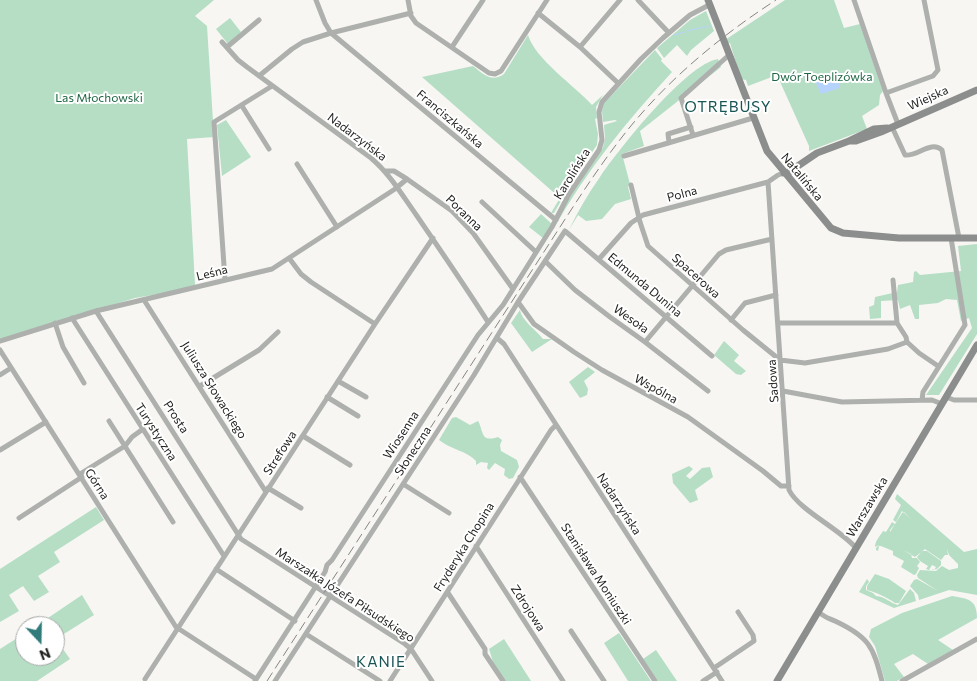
<!DOCTYPE html>
<meta charset="utf-8">
<style>
body{margin:0}
#map{position:relative;width:977px;height:681px;overflow:hidden;background:#f7f6f2;font-family:Commissioner,sans-serif}
canvas{display:block}
.north{position:absolute;left:15px;top:616px;width:50px;height:50px;box-sizing:border-box;background:#fff;border:1px solid #a7a7a6;border-radius:50%;rotate:159deg;font-size:14px;font-weight:700;line-height:20px;text-align:center;color:#232321}
.north::after{content:'';display:block;margin:auto;width:18px;height:22px;background:#327b7b;clip-path:polygon(50% 0,100% 100%,50% 72%,0 100%)}
</style>
<div id="map">
<canvas width="977" height="681"></canvas>
<div class="north">N</div>
</div>
<script>
const c = document.querySelector('canvas').getContext('2d');
c.lineJoin = 'round';
function fill(path, color) { c.fillStyle = color; c.fill(path, 'evenodd'); }
function strokePath(path, color, width, dash) { c.strokeStyle = color; c.lineWidth = width; c.lineCap = dash ? 'butt' : 'round'; c.setLineDash(dash || []); c.stroke(path); }
function drawText(font, color, halo, rows, align = 'center') {
  c.font = font + ' Commissioner,sans-serif'; c.lineWidth = 4; c.setLineDash([]); c.textBaseline = 'middle'; c.strokeStyle = halo; c.fillStyle = color; for (const [text, x, y, turn = 0] of rows) {
    c.save(); c.translate(x, y); c.rotate((+turn || 0) * Math.PI / 180); c.textAlign = isNaN(turn) ? turn : align; if (halo) c.strokeText(text, 0, 0); c.fillText(text, 0, 0); c.restore();
  }
}
fill(new Path2D(`
 M0,0H214L195,16L207,26L214,137L187,139L195,285L170,292L135,298L0,340Z
 M785,0H834L844,28L860,24L883,91L880,95L879,105L862,116L867,129L809,151V146L777,75L748,86L746,80L741,79L730,43L727,44L725,40Z
 M706,11L714,31L691,50L687,56L677,45L664,58L657,48L690,20Z
 M230,18L241,32L228,44L216,29Z
 M528,35C535,59 575,86 592,105L603,95L596,107L597,118L595,119L598,134L597,145L574,178L554,213H551L560,198L422,77L473,66C483,74 492,83 504,74Z
 M655,50L662,59L661,61L672,72C627,121 586,171 554,228L567,201L603,147L605,139L604,125L617,121L615,120L603,122L602,111L604,103Z
 M718,59L721,67L640,131L644,146L622,154L630,184L628,187L631,199L615,204L602,219L586,221L578,215L569,230C578,211 588,194 600,177C619,149 686,64 718,59Z
 M226,120L251,157L222,176L217,125Z
 M541,214L552,224L543,238L529,227Z
 M977,244V334L939,395H926L972,328L969,318L961,321L957,300L946,299L938,303L919,305V319H915L910,305L900,309L898,300L881,301V318L870,319L869,307L874,305L875,297L897,292L898,285L913,282L914,272L916,271L920,275L961,271L958,246Z
 M520,310C522,321 535,329 543,339H552L532,352L511,323Z
 M724,341L739,355L734,361L746,371L741,375L736,374L714,355Z
 M588,367L595,372L584,381L588,389L587,395L580,398L569,382Z
 M456,417L470,425L478,421C484,431 480,443 498,437L502,440L500,445L501,451L517,460L519,467L513,478L509,479L504,475L505,469L495,463L489,470L487,468L488,463L481,462L476,465V461C467,451 450,449 439,440L452,418Z
 M689,466L693,469L686,476L690,479L702,468L710,467L713,477L695,490L698,500L690,503L673,483L672,474Z
 M897,494L964,552L977,549V595L949,590L919,600L918,595L910,586L914,580L917,579L938,591L918,578L917,575L920,570L936,571L942,566L949,570L958,568V564L949,555L947,549L948,555H945L941,560L925,549L915,557L903,550L911,554L912,558H917L920,562L917,566L919,568L916,574L914,575L901,567L904,561L893,555V551L881,546H879L878,551L876,550V548L879,545L875,547C875,541 880,536 883,531L886,532L892,522L895,524L890,530V532L902,513L904,512L911,519L902,511L896,522L893,520L901,505L895,499Z
 M96,507L104,520L54,552L60,562L38,576L49,592L34,601L23,586L9,595L19,611L0,622V569Z
 M922,551H927L941,561V565L937,569L931,570H934L936,567L932,565L929,570L926,569L928,566L920,561L917,557Z
 M875,574L889,579L906,591L899,603H895C888,598 876,592 867,590V586Z
 M867,579L869,582L866,586V590L873,593L876,596C886,597 890,603 898,605L910,589L914,593L916,601L894,608L859,592Z
 M82,595L94,615L56,639L70,659L37,681H0V649L25,633V656H55V626H36Z
 M952,596C968,599 977,599 977,618L938,640L953,650L928,664L913,654L894,664L904,677L897,681H885L875,646L869,637L871,629L902,613Z
 M619,633L651,681H628L604,643Z
 M504,639L531,681H505L493,662L489,649Z
 M656,650L677,681H658L643,659Z`), '#b5dec5');
fill(new Path2D(`
 M836,71L839,78L840,88L821,94L816,83V79Z`), '#b6d3fd');
strokePath(new Path2D(`
 M705,27L710,26
 M687,31L704,27
 M674,35L685,32`), '#b6d3fd', 1);
strokePath(new Path2D(`
 M316,0L325,23L331,33L556,220
 M408,0L411,16L416,23L489,73L495,74L501,71L547,0
 M638,0L669,33
 M854,0L886,93
 M538,13L580,47L618,83
 M222,42L238,60L247,67L371,158C390,174 402,195 417,216C441,251 465,286 488,322
 M227,47L259,20
 M452,47L483,0
 M580,47L620,0
 M259,76L292,49L303,42L331,33L411,13
 M242,106L269,149
 M898,124L886,93L933,76L938,70L924,0
 M892,127L905,155C917,157 931,140 942,150L959,238
 M693,135L681,98L729,55
 M669,142L668,134L691,127
 M624,156L753,118
 M297,164L337,227
 M385,171H394L407,179L452,211L473,233L513,289
 M768,182L789,490C799,510 840,529 856,548
 M631,185L640,222L648,246L743,330L780,360L805,363L888,349L907,342L906,337L897,323H778
 M482,202L536,252
 M289,258L301,274L311,282L375,324
 M599,259L631,223L643,215L768,182L778,175L784,173
 M545,261L575,290L610,317L645,342L708,391
 M225,280L214,122L272,86
 M893,280L897,323
 M144,300L266,492
 M518,302L534,324L574,352L602,370L688,417L763,471L781,486H789
 M96,311L241,539L405,644L411,649L432,681
 M72,318L224,556
 M731,320L745,303L776,295
 M55,323L63,347L84,383
 M497,338L504,344L722,681
 M0,341L96,311L272,269L395,189L407,179
 M645,342L719,254L726,250L772,239
 M907,342L919,353L938,366
 M0,350L176,627L256,679
 M0,375L11,368
 M338,381L366,397
 M200,386L259,350L278,332
 M783,391L842,402L932,400L942,404
 M327,397L358,416
 M946,397L954,400H977
 M922,400L923,392L965,325L951,238
 M109,421L173,522
 M303,436L350,465
 M0,450L46,422
 M80,474L125,446L132,437L143,429
 M520,477L655,681
 M403,484L449,513
 M268,488L301,508
 M19,518L82,477
 M476,546L563,681
 M216,569L295,621
 M448,593L485,649V654L503,681
 M818,611C823,617 828,618 835,621C869,637 873,646 882,681
 M571,631L604,681
 M306,634L380,681
 M714,668L754,641L753,635L738,612
 M145,679L375,324L433,238
 M255,681L325,572L327,565L332,560L478,335L503,305L552,227L569,194L599,150L602,140L599,112L602,102L641,59L663,38L690,15L709,5
 M275,681L474,375L518,302L565,231L712,356
 M390,681L551,430L556,425
 M703,681L717,672
 M902,681L977,639`), '#aeb0ae', 5);
strokePath(new Path2D(`
 M708,0L767,151L831,228L843,233L899,238H977
 M849,141H856L881,132L977,90
 M784,173L789,172L817,153L849,141L874,129L887,128
 M777,681L977,345`), '#8b8e8c', 7);
strokePath(new Path2D(`
 M267,681L560,227C582,193 604,159 630,127C671,77 722,35 776,0`), '#868582', 1, [10, 5]);
drawText('12px', '#1d6543', '#fff', [
 ["Dwór Toeplizówka",822,77],
 ["Las Młochowski",99,98]
]);
drawText('12px', '#232321', '#fff', [
 ["Wiejska",928,98,-24],
 ["Franciszkańska",450,119,40],
 ["Nadarzyńska",357,137,37],
 ["Karolińska",572,174,-58],
 ["Natalińska",802,177,50],
 ["Polna",682,194,-15],
 ["Poranna",464,213,44],
 ["Leśna",212,273,-14],
 ["Spacerowa",696,276,42],
 ["Edmunda Dunina",645,285,40],
 ["Wesoła",631,319,35],
 ["Sadowa",773,381,-94],
 ["Wspólna",656,389,29],
 ["Juliusza Słowackiego",214,390,58],
 ["Prosta",176,417,57],
 ["Turystyczna",156,432,57],
 ["Wiosenna",401,435,-57],
 ["Słoneczna",413,451,-57],
 ["Strefowa",280,453,-57],
 ["Górna",97,484,57],
 ["Nadarzyńska",619,504,57],
 ["Warszawska",867,507,-59],
 ["Fryderyka Chopina",464,547,-58],
 ["Stanisława Moniuszki",596,574,57],
 ["Marszałka Józefa Piłsudskiego",345,595,33],
 ["Zdrojowa",528,608,57]
]);
c.letterSpacing = '1px';
drawText('15px', '#185554', '#fff', [
 ["OTRĘBUSY",728,107],
 ["KANIE",381,662]
]);
c.letterSpacing = '0px';
</script>
